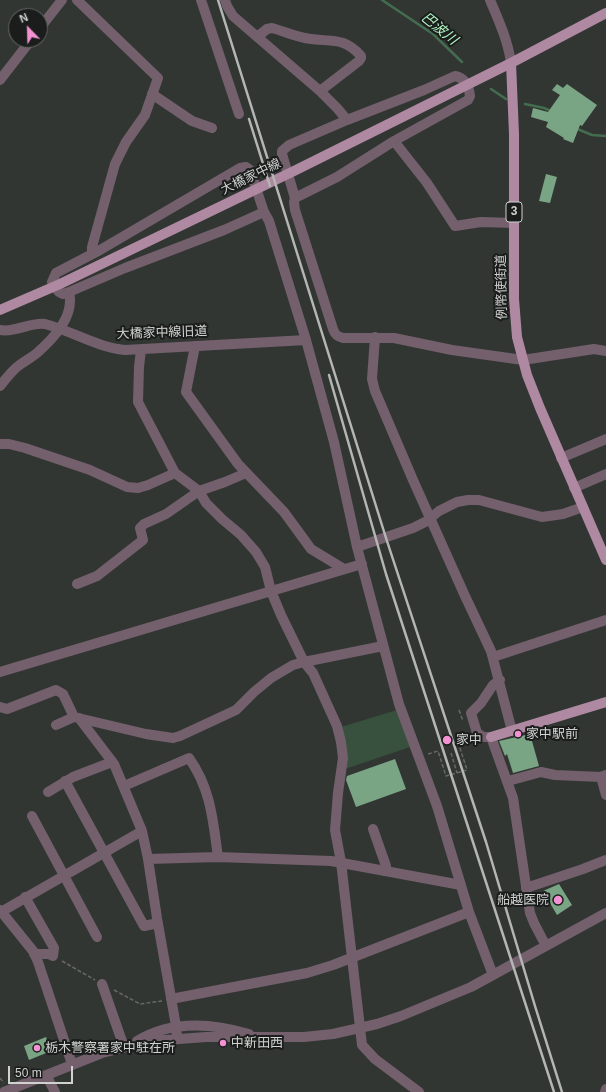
<!DOCTYPE html>
<meta charset="utf-8">
<style>
body{margin:0}
#map{position:relative;width:606px;height:1092px;overflow:hidden;background:#323633;font-family:Arial,sans-serif}
canvas{display:block}
.north{position:absolute;left:8px;top:8px;width:40px;height:40px;box-sizing:border-box;background:#1b1d1c;border:1px solid #636564;border-radius:50%;rotate:337deg;font-size:11px;font-weight:700;line-height:16px;text-align:center;color:#d0d2d0}
.north::after{content:'';display:block;margin:auto;width:14px;height:18px;background:#f491d3;clip-path:polygon(50% 0,100% 100%,50% 72%,0 100%)}
.scale{position:absolute;left:8px;top:1066px;width:65px;height:18px;box-sizing:border-box;border:2px solid #d0d2d0;border-top:0;padding-left:5px;font-size:12px;line-height:14px;white-space:nowrap;color:#d0d2d0;-webkit-text-stroke:3px #1b1d1c;paint-order:stroke}
</style>
<div id="map">
<canvas width="606" height="1092"></canvas>
<div class="north">N</div>
<div class="scale">50 m</div>
</div>
<script>
const c = document.querySelector('canvas').getContext('2d');
c.lineJoin = 'round';
function fill(path, color) { c.fillStyle = color; c.fill(path, 'evenodd'); }
function strokePath(path, color, width, dash) { c.strokeStyle = color; c.lineWidth = width; c.lineCap = dash ? 'butt' : 'round'; c.setLineDash(dash || []); c.stroke(path); }
function drawText(font, color, halo, rows, align = 'center') {
  c.font = font + ' Arial,"Noto Sans JP",sans-serif'; c.lineWidth = 4; c.setLineDash([]); c.textBaseline = 'middle'; c.strokeStyle = halo; c.fillStyle = color; for (const [text, x, y, turn = 0] of rows) {
    c.save(); c.translate(x, y); c.rotate((+turn || 0) * Math.PI / 180); c.textAlign = isNaN(turn) ? turn : align; if (halo) c.strokeText(text, 0, 0); c.fillText(text, 0, 0); c.restore();
  }
}
fill(new Path2D(`
 M397,710L410,747L345,769L341,727Z`), '#37513e');
strokePath(new Path2D(`
 M382,0L433,34L462,62
 M491,89L506,99
 M525,104L544,108L551,111
 M575,128L592,135L606,136`), '#446d4f', 2.5);
fill(new Path2D(`
 M557,84L563,88L567,84L597,105L582,126L580,125L573,143L563,139L564,138L546,127L548,122L531,117L533,108L548,112L560,95L552,90Z
 M546,174L557,177L550,203L539,201Z
 M530,734L539,766L513,773L507,754L505,756L499,741Z
 M395,759L406,789L356,807L346,780L347,776Z
 M559,884L572,905L557,915L543,891Z
 M46,1037L51,1051L29,1060L24,1046Z`), '#79a584');
strokePath(new Path2D(`
 M459,710L463,721
 M451,753L457,773
 M428,754L438,751L446,776L467,770L458,742L469,739V738
 M62,961L95,980
 M114,990L140,1004L162,1001
 M0,1078L4,1083`), '#656866', 1.5, [4, 2]);
strokePath(new Path2D(`
 M77,0L158,78L145,115L126,142L115,164L92,247V254
 M201,0L239,114
 M225,0L227,6L233,16L320,91L337,108L347,120
 M490,0C499,21 508,41 511,63
 M40,28L62,0
 M257,37L267,29L272,28C283,31 294,36 305,38C329,43 342,35 361,56V58L359,61L320,91
 M455,76C465,78 469,87 470,96L468,100L394,141L337,177L295,198L282,154V151L289,145L347,120L424,90Z
 M0,80L31,40
 M152,94L192,121L212,128
 M394,141L427,183L455,226L481,222L514,223
 M295,198L294,202L295,210L333,329C335,335 337,336 343,338H394L452,350L523,360L594,349L606,351
 M264,212L224,230L125,268L69,292L63,294L59,292L54,286L52,282L56,273L100,250L240,168L246,167L250,170L264,212L269,221L306,340L334,442L357,547L399,704L437,806L469,912L493,975
 M0,330C15,333 30,322 45,324C72,331 96,347 125,350L306,340
 M375,337L372,379L375,391L413,480L465,596L491,651L512,731
 M195,346L186,392L238,464L284,512L311,549L344,569
 M141,350L139,367L138,402L175,473L199,491L206,503L222,519L241,535L256,552L265,567L271,591L281,615L304,662L313,673L337,726L341,742L343,758L338,793L335,830L341,862L362,1045L375,1059L419,1092
 M0,386C5,380 10,373 17,367C23,362 31,358 37,353C54,338 75,316 69,292
 M0,444H9L25,448L90,470L127,487L138,488L148,485L175,473
 M561,458L606,439
 M574,488L606,474
 M357,547L413,528L427,521L439,511L457,502L468,500H479L542,517L563,514L583,507
 M77,584L97,576L143,540L140,528L144,524L166,514L199,491L225,482L246,473
 M493,657L606,620
 M0,672L362,564
 M500,680L493,685L481,703L471,713L477,733L483,737H491L513,798L530,913L534,923L546,946
 M0,707L7,709L56,690L63,694L74,717
 M79,718L114,764L142,831L148,859L157,918L176,1026L177,1038
 M56,725L74,717L146,734L173,738L180,736L236,710L254,692L271,678L293,665L304,662L383,646
 M606,775L601,777L606,795
 M65,781L144,926L158,923
 M508,781L541,772L555,775L601,777
 M124,786L189,758C211,789 213,821 218,857
 M48,792L73,777L112,762
 M32,816L97,937
 M373,829L385,863L386,866L384,871
 M148,859L218,857L331,861L461,885
 M526,888L583,869L606,860
 M25,897L54,948L53,956L49,954H34
 M0,910L33,951L38,962L72,1064
 M1,912L142,831
 M102,984L124,1047
 M171,999L307,973L333,965L469,912
 M137,1041C171,1020 212,1023 249,1034
 M46,1075L55,1092
 M4,1092L102,1053L152,1041L206,1037H304L333,1034L377,1024L401,1016L471,987L606,913
 M605,1092L606,1089`), '#73606c', 10);
strokePath(new Path2D(`
 M511,63L514,134V299L517,337L527,375L540,408L606,560
 M0,310L60,284L296,170L511,63L606,13
 M491,737L606,702`), '#af89a1', 10);
strokePath(new Path2D(`
 M218,0L386,538L486,842L535,1006L562,1092
 M249,119L270,186
 M329,375L386,574L554,1092`), '#b4b6b4', 2.5);
for (const [x, y, r, color] of [
 [518,734,4,"#f491d3"],
 [447,740,5,"#f491d3"],
 [558,900,5,"#f491d3"],
 [223,1043,4,"#f491d3"],
 [37,1048,4,"#f491d3"]
]) { const dot = new Path2D(); dot.arc(x, y, r, 0, 2 * Math.PI); c.fillStyle = color; c.fill(dot); strokePath(dot, '#1b1d1c', 1.5); }
for (const [x, y, w] of [
 [514,212,16]
]) { const box = new Path2D(); box.roundRect(x - w / 2, y - 10, w, 20, 3); c.fillStyle = '#1b1d1c'; c.fill(box); strokePath(box, '#d0d2d0', 1); }
drawText('bold 12px', '#d0d2d0', null, [
 ["3",514,212]
]);
drawText('13px', '#d0d2d0', '#1b1d1c', [
 ["大橋家中線",251,177,-26],
 ["例幣使街道",502,287,-91],
 ["大橋家中線旧道",162,333,-2]
]);
drawText('13px', '#d0d2d0', '#1b1d1c', [
 ["家中駅前",526,734],
 ["家中",456,740],
 ["船越医院",549,900,"right"],
 ["中新田西",231,1043],
 ["栃木警察署家中駐在所",45,1048]
], 'left');
drawText('italic 14px', '#b0f4c1', '#1b1d1c', [
 ["巴波川",439,29,39]
]);
</script>
